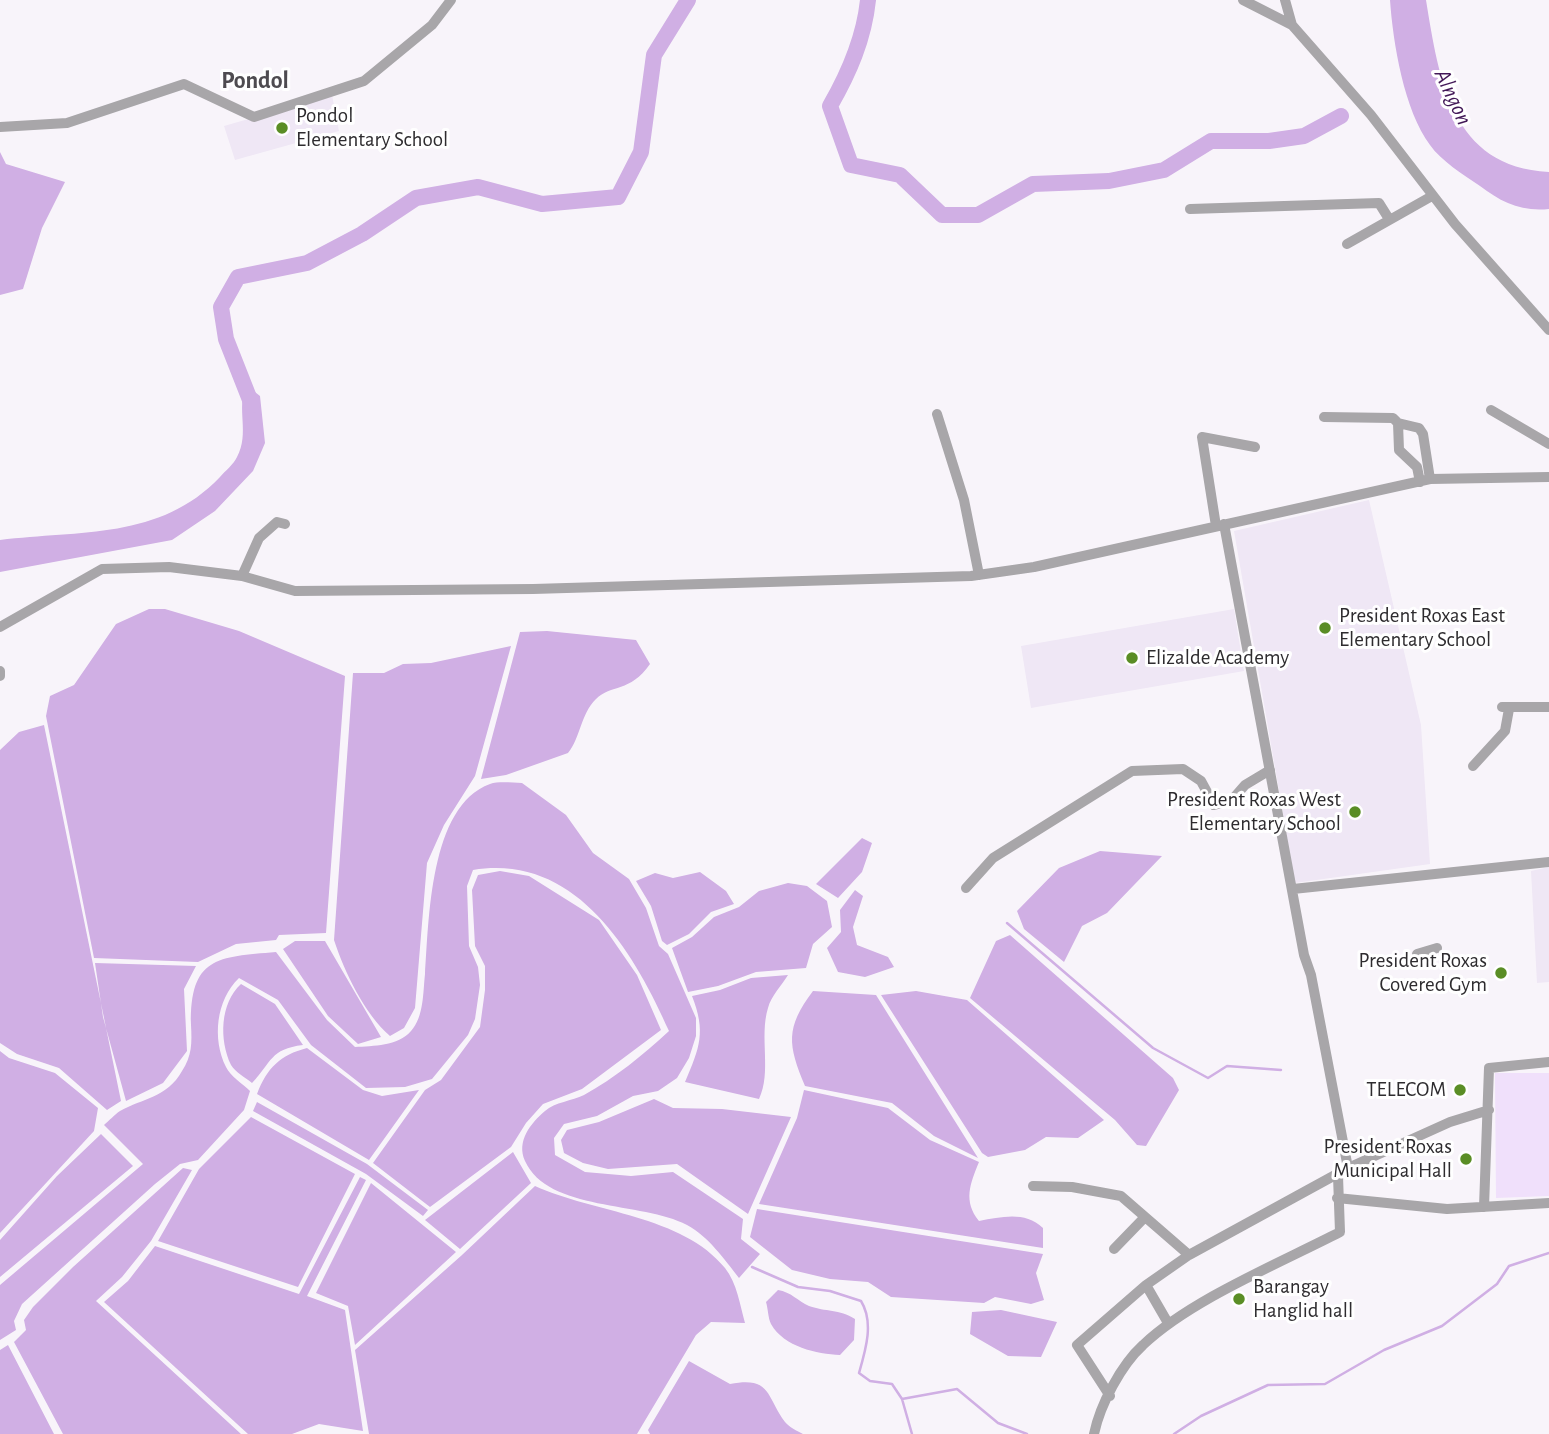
<!DOCTYPE html>
<style>
body{margin:0}
canvas{display:block;background:#f8f4fa}
</style>
<canvas width="1549" height="1434"></canvas>
<script>
const c = document.querySelector('canvas').getContext('2d');
c.lineJoin = 'round';
function fill(path, color) { c.fillStyle = color; c.fill(path, 'evenodd'); }
function strokePath(path, color, width, dash) { c.strokeStyle = color; c.lineWidth = width; c.lineCap = dash ? 'butt' : 'round'; c.setLineDash(dash || []); c.stroke(path); }
function drawText(font, color, halo, rows, align = 'center') {
  c.font = font + ' "Alegreya Sans",sans-serif'; c.lineWidth = 6; c.setLineDash([]); c.textBaseline = 'middle'; c.strokeStyle = halo; c.fillStyle = color; for (const [text, x, y, turn = 0] of rows) {
    c.save(); c.translate(x, y); c.rotate((+turn || 0) * Math.PI / 180); c.textAlign = isNaN(turn) ? turn : align; if (halo) c.strokeText(text, 0, 0); c.fillText(text, 0, 0); c.restore();
  }
}
fill(new Path2D(`
 M332,95L339,131L235,160L224,126Z
 M1369,500L1421,725L1430,864L1295,883L1234,531Z
 M1234,609L1244,671L1031,708L1021,646Z
 M1549,867V982L1537,983L1531,871Z`), '#efe7f5');
fill(new Path2D(`
 M1495,1073H1549V1196L1496,1198Z`), '#f0e0fb');
fill(new Path2D(`
 M1390,0H1426C1439,79 1451,167 1549,172V209C1521,212 1501,202 1480,186C1464,175 1441,161 1430,145C1404,110 1393,43 1390,0Z
 M0,152L6,164L65,182L42,228L23,289L0,295Z
 M246,385L260,396L265,443L253,471L215,511L172,540L0,572V540C80,530 160,540 220,477C225,471 234,464 237,457C250,433 236,409 246,385Z
 M149,609H165L239,631L345,676L326,933L279,935L276,940L236,944L198,962L94,958L46,716L50,696L74,685L116,624Z
 M547,631L636,640L650,664C630,693 611,684 596,699C580,715 581,737 568,753L506,775L481,779L520,632Z
 M511,646L475,776L444,825L427,863L415,1008L404,1028L390,1036C364,1013 345,973 334,940L353,673H384L403,664L431,663Z
 M44,725L121,1101L107,1110L59,1068L17,1054L0,1043V750L19,732Z
 M522,783L566,815L593,853L629,879L646,908L659,946L668,954L696,1018V1036L689,1058L677,1078L658,1091L633,1096L597,1116L564,1124L554,1138L555,1155L585,1172L631,1176L673,1172L743,1219L741,1239L760,1254L739,1278C725,1260 708,1236 687,1225C642,1201 548,1212 525,1161C516,1141 531,1123 545,1111C555,1102 572,1101 584,1095C615,1078 643,1055 669,1031C633,950 575,853 473,870L467,886L469,946L478,967L480,985L475,1019L468,1035L432,1079L405,1087L366,1088L311,1045L278,1000L239,978C216,1000 212,1039 226,1067C230,1076 243,1084 250,1091L244,1110L198,1160L180,1164L155,1184L22,1304L14,1321L16,1330L0,1340V1285L143,1164L104,1125C109,1121 115,1114 120,1111C143,1098 167,1098 182,1071C192,1056 192,1043 191,1025C190,957 217,957 276,952L327,1020L355,1047C373,1046 398,1046 411,1031C424,1017 423,992 425,974C429,922 429,806 490,784C499,781 513,783 522,783Z
 M862,838L872,843L862,872L838,898L816,884Z
 M1100,851L1162,856L1107,913L1082,926L1064,962L1024,929L1017,911L1059,868Z
 M500,871L529,876L599,920L637,975L661,1030L582,1089L543,1104L526,1123L511,1147L430,1207L373,1163L425,1090L441,1080L480,1027L485,990V966L475,946L472,890L478,875Z
 M700,872L726,891L734,904L711,912L689,934L667,945L662,941L651,906L636,881L655,873L673,878Z
 M788,883L807,886L827,901L832,927L813,944L806,968L756,972L718,986L688,992L672,948L692,937L714,917L739,907L759,891Z
 M855,890L863,896L853,927L857,945L888,957L894,967L865,977L838,972L827,948L841,932L840,910Z
 M1010,935L1173,1078L1179,1090L1146,1146L1137,1145L1115,1120L970,998L996,941Z
 M295,941H325L381,1037L358,1044L328,1016L283,949Z
 M95,963L196,966L184,989L187,1051L163,1083L126,1101L103,1017Z
 M788,975C782,985 771,996 768,1008C759,1037 772,1072 759,1099L685,1082C700,1047 706,1032 692,996L720,990L751,978Z
 M241,984L275,1004L303,1045C270,1049 272,1062 252,1083C246,1078 235,1072 231,1065C219,1040 220,1003 241,984Z
 M813,991L876,995L978,1158L934,1136L892,1103L805,1086C788,1045 785,1028 813,991Z
 M916,991L967,1000L1104,1120L1078,1138L1046,1137L1025,1150L988,1157L982,1153L881,995Z
 M307,1048L363,1090L382,1096L419,1090L369,1160L257,1094C267,1068 280,1055 307,1048Z
 M0,1051L9,1058L55,1073L98,1108L94,1131L0,1233Z
 M804,1090L888,1108L930,1140L979,1162C970,1184 963,1201 979,1221C1002,1217 1025,1211 1043,1228V1248L759,1204L797,1118Z
 M654,1099L673,1108L722,1109L791,1117L748,1214L677,1164L608,1169L583,1163L564,1153L561,1140L567,1130L599,1122Z
 M257,1102L367,1164L428,1210L423,1216L366,1174L253,1111Z
 M251,1117L355,1174L298,1287L158,1241L199,1169Z
 M101,1134L133,1166L0,1277V1240L57,1176Z
 M513,1152L531,1183L460,1249L425,1220Z
 M183,1168L192,1170L151,1241L122,1277L96,1301L241,1434H63L14,1342L26,1330L24,1320L33,1307L73,1267Z
 M360,1177L366,1180L307,1296L345,1310L363,1431L319,1424L292,1434H248L104,1302L128,1281L155,1246L299,1294Z
 M371,1183L456,1252L355,1345L348,1306L316,1293Z
 M535,1186C594,1213 682,1215 725,1268C737,1283 740,1305 745,1323L711,1322L696,1335L637,1434H369L355,1350L462,1255Z
 M757,1209L1043,1254L1036,1273L1044,1300L1031,1304L995,1297L984,1303L891,1297L868,1282L830,1279L792,1270L750,1237Z
 M778,1290C791,1292 798,1301 809,1306C826,1312 839,1309 855,1319L854,1340L840,1355C817,1354 784,1347 771,1324C768,1318 768,1308 766,1302Z
 M1001,1310L1057,1322L1041,1357L1008,1356L970,1334L972,1312Z
 M8,1345L54,1434H0V1350Z
 M689,1361L730,1384C771,1376 766,1396 785,1422C789,1427 797,1431 803,1434H650L648,1430Z`), '#d0afe4');
strokePath(new Path2D(`
 M1007,923L1153,1048L1208,1078L1227,1066L1281,1070
 M752,1267L798,1287L830,1291L861,1301C874,1322 866,1349 859,1373L870,1381L892,1384L902,1399L912,1434
 M902,1399L957,1389L998,1423L1027,1434
 M1174,1434L1201,1416L1268,1385L1325,1384L1384,1350L1442,1326L1497,1284L1509,1266L1549,1253`), '#d0afe4', 2.5);
strokePath(new Path2D(`
 M868,0C864,39 849,73 830,106L851,165L900,175L942,215H978L1033,184L1109,181L1164,170L1211,141H1269L1304,136L1341,116
 M252,405L226,339L221,307L238,277L307,263L362,234L416,198L478,187L542,204L618,197L641,152L654,55L688,0`), '#d0afe4', 16);
strokePath(new Path2D(`
 M1243,0L1292,25L1371,115L1455,224L1549,330
 M1285,0L1292,25
 M0,127L67,123L184,84L254,117L364,81L432,25L451,0
 M1190,209L1379,203L1389,219
 M1347,244L1432,196
 M1491,410L1549,444
 M937,414L964,500L979,575
 M1324,417L1393,418L1398,423
 M1420,482L1417,467L1399,450L1398,423L1419,428L1423,434L1430,479
 M1224,524L1304,955L1311,975L1348,1168
 M1216,526L1202,437L1255,447
 M242,576L259,538L277,522L285,524
 M0,627L102,569L169,567L242,576L295,591L533,589L971,576L1034,567L1430,479L1549,477
 M0,671V676
 M1502,707H1549
 M1473,766L1505,731L1509,709
 M966,888L993,858L1132,771L1183,769L1201,781L1214,805L1231,801L1245,785L1270,770
 M1293,889L1549,862
 M1417,954L1437,948
 M1033,1186L1072,1187L1121,1196L1189,1255
 M1337,1198L1447,1209L1549,1203
 M1484,1207L1489,1068L1549,1062
 M1114,1249L1145,1217
 M1146,1285L1168,1323
 M1110,1396L1077,1345L1146,1285L1189,1255L1348,1168L1450,1122L1489,1110
 M1094,1434C1100,1405 1121,1365 1143,1345C1190,1300 1280,1263 1340,1232L1338,1176`), '#a8a6a9', 10);
for (const [x, y, r, color] of [
 [282,128,7,"#5a8d25"],
 [1325,628,7,"#5a8d25"],
 [1132,658,7,"#5a8d25"],
 [1355,812,7,"#5a8d25"],
 [1501,973,7,"#5a8d25"],
 [1460,1090,7,"#5a8d25"],
 [1466,1159,7,"#5a8d25"],
 [1239,1299,7,"#5a8d25"]
]) { const dot = new Path2D(); dot.arc(x, y, r, 0, 2 * Math.PI); c.fillStyle = color; c.fill(dot); strokePath(dot, '#fff', 2.5); }
drawText('21px', '#2e2c2f', '#fff', [
 ["Pondol",296,116],
 ["Elementary School",296,140],
 ["President Roxas East",1339,616],
 ["Elementary School",1339,640],
 ["Elizalde Academy",1146,658],
 ["President Roxas West",1341,800,"right"],
 ["Elementary School",1341,824,"right"],
 ["President Roxas",1487,961,"right"],
 ["Covered Gym",1487,985,"right"],
 ["TELECOM",1446,1090,"right"],
 ["President Roxas",1452,1147,"right"],
 ["Municipal Hall",1452,1171,"right"],
 ["Barangay",1253,1287],
 ["Hanglid hall",1253,1311]
], 'left');
drawText('italic 23px', '#421857', '#fff', [
 ["Alngon",1453,97,65]
]);
drawText('bold 24px', '#4e4b50', '#fff', [
 ["Pondol",255,81]
]);
</script>
